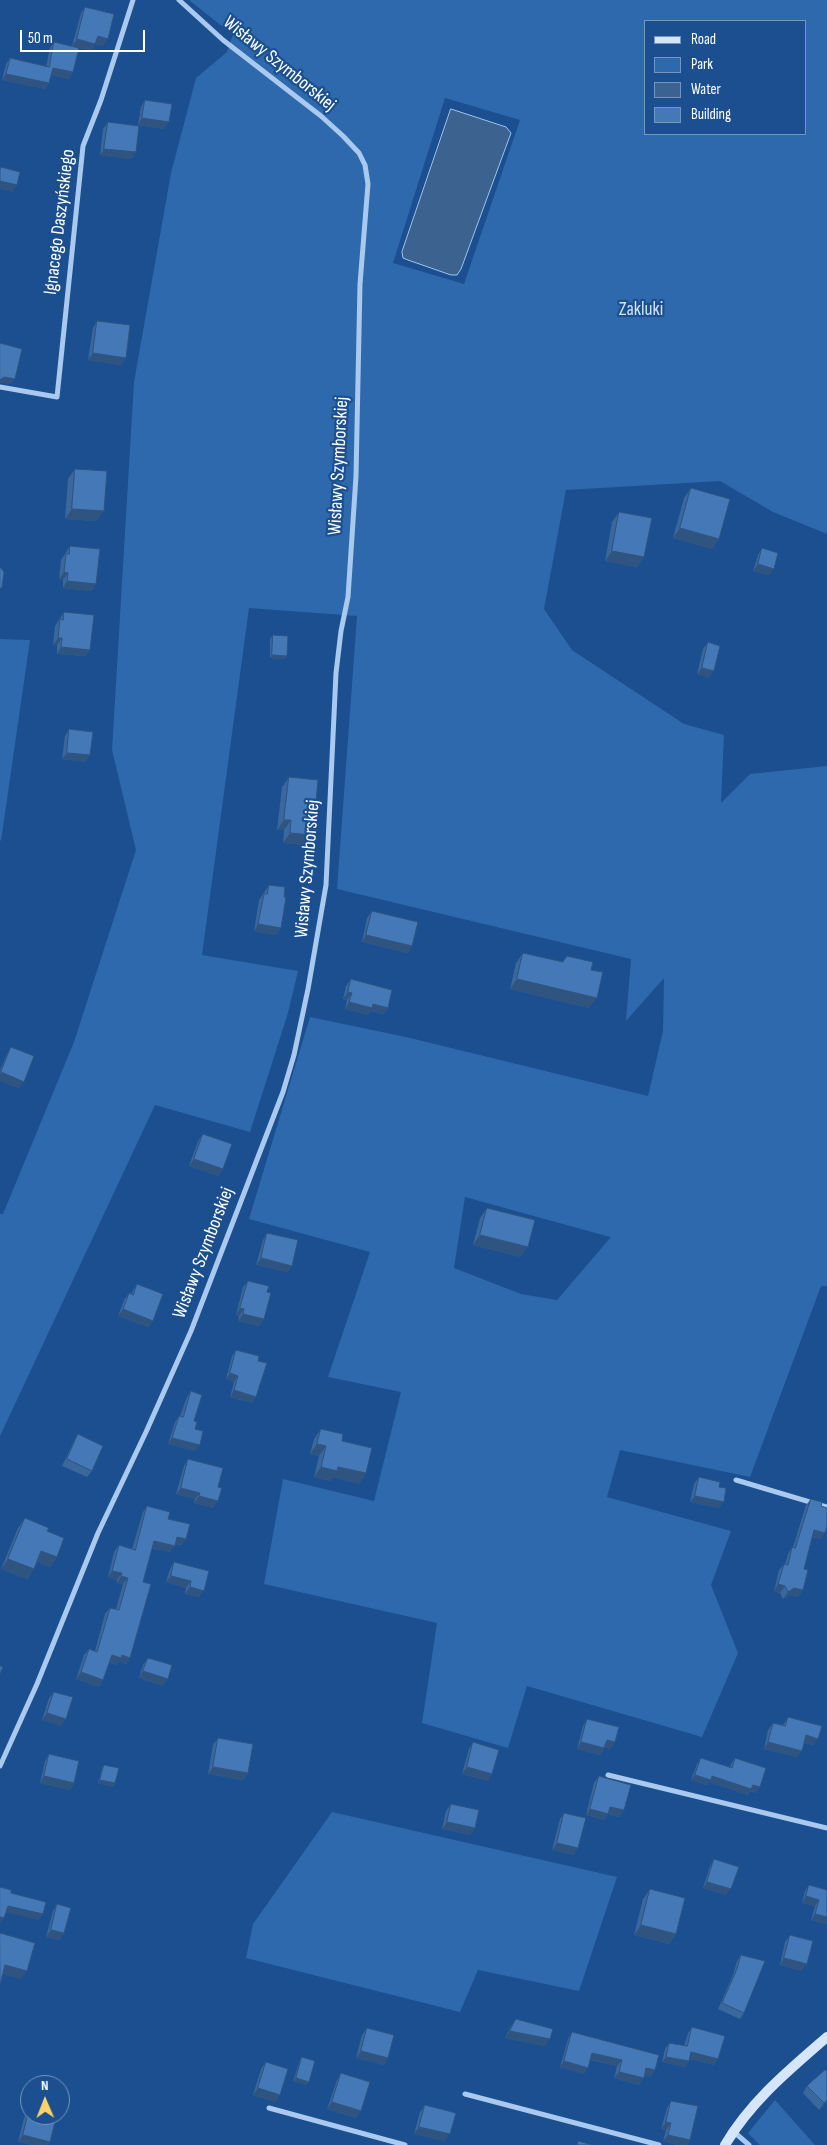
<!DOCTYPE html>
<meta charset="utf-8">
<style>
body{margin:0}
#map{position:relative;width:827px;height:2145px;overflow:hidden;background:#1b4f8f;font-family:"Sofia Sans Condensed",sans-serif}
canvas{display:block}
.legend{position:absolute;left:644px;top:20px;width:162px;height:115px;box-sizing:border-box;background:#1b4f8f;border:1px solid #7695bc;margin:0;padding:6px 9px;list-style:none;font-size:15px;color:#fff}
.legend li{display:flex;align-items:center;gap:10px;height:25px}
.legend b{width:25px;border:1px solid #7695bc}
.north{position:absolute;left:20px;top:2075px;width:50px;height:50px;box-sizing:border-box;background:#1b4f8f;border:1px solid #7695bc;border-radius:50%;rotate:359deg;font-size:14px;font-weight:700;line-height:20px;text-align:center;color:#fff}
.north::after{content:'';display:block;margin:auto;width:18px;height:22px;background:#ffd166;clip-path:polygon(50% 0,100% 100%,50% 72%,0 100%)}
.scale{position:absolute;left:20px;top:30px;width:125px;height:22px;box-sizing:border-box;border:2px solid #fff;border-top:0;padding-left:6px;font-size:15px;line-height:18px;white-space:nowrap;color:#fff;-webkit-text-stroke:4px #1b4f8f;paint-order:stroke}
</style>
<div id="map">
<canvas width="827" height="2145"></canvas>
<ul class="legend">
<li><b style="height:6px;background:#d6e6fa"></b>Road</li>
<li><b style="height:14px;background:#2e69ad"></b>Park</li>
<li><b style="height:14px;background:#3c6290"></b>Water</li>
<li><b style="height:14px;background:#4478b7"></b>Building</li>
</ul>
<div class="north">N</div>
<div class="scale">50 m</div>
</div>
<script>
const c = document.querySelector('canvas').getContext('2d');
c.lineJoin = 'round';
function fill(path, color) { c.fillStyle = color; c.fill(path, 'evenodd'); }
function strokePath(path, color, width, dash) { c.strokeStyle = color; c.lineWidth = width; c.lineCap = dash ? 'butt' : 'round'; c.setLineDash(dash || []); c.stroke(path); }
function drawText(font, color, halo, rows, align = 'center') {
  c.font = font + ' "Sofia Sans Condensed",sans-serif'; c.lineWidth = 4.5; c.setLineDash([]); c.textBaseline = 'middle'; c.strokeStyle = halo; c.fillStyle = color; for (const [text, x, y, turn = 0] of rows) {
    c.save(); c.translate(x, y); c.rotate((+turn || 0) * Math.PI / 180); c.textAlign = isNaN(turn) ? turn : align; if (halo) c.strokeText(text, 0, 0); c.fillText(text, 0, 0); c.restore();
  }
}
fill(new Path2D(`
 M189,0H827V534L773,512L720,481L566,490L544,609L572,650L684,724L724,735L721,803L750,774L827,766V1286H821L750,1477L620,1450L607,1497L731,1531L711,1585L738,1653L702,1737L527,1686L508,1748L422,1723L437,1623L264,1584L283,1479L374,1501L401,1392L328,1377L370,1252L249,1219L310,1017L406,1037L648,1096L663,1031L664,978L626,1021L631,959L337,889L357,616L249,608L202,955L298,971L288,1013L250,1132L155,1105L0,1436V1214H3L74,1042L136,850L112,750L134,382L171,173L196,78L227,52L233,35ZM646,21H806V134H646ZM445,98L520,120L464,284L393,263ZM465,1197L610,1237H611L557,1300L521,1294L454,1268Z
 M0,639L30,640L1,841L0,840Z
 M332,1812L617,1877L579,1991L478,1970L460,2012L246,1958L253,1924Z
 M775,2100L815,2145H760L748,2133Z`), '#2e69ad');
const water = new Path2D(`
 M451,109L506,127L511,133L461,269L457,275H451L408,260L403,258L402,252Z`);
fill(water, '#3c6290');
strokePath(water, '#9cc4f0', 1);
strokePath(new Path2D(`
 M0,387L57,397L83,146L101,100L133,0
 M736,1480L827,1507
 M0,1766L37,1684L98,1533L146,1432L191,1331L283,1092L294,1055L308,989L326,885L336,673L341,631L348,597L356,476L360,284L368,184L365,165L359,153L343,136L321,116L223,40L179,0
 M608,1775L827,1828
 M465,2094L659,2145
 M269,2108L405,2145
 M734,2132L749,2145`), '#a9c9ee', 5);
strokePath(new Path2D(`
 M725,2145C751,2101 789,2070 827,2037`), '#d6e6fa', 10);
fill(new Path2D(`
 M85,7L103,46L95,44L91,51L79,48L73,72L69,79L51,75L49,83L45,89L2,80L6,64L10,58L46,67L50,48L54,42L72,46L81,13Z
 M145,100L164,129L138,125L141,107Z
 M108,122L136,152L131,159L100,155L103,129Z
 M97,321L126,358L121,365L88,360L93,328Z
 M75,469L97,521L65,519L68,479Z
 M691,488L719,539L712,549L673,538L684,498Z
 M619,512L644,557L637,567L605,561L612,522Z
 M70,546L92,591L63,588V580L59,579L61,560Z
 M762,548L769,575L753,571L758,555Z
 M64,612L86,656L57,654V645H53L55,626Z
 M273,635L287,656L284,659L270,658V639Z
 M708,642L709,678L697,674L703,649Z
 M69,729L85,762L62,759L65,736Z
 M289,777L306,845L283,843L284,830H277L282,787Z
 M269,885L284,897L281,928L276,935L254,931L259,900Z
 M372,911L412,946L408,953L362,942L367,918Z
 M523,953L562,962L567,956L591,970L589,1008L510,989L516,963Z
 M351,979L388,1008L383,1014L370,1011L368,1015L345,1009L347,1000L343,999L346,986Z
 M11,1047L19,1088L0,1081V1070L7,1054Z
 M203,1134L223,1169L218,1176L189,1166L198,1141Z
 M487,1208L521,1257L473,1245L480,1218Z
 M267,1233L292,1266L287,1272L256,1265L263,1240Z
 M248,1281L267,1292L264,1319L259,1326L238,1321L239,1316L236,1315L243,1287Z
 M137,1284L148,1327L118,1316L124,1300L129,1293L131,1294Z
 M236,1350L252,1403L230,1397L234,1382L226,1379L232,1356Z
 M191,1391L195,1429V1451L168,1444L175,1422L179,1416H180L187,1397Z
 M321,1429L342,1441L366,1473L359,1484L333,1477L330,1481L314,1477L319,1456L310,1454L314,1439Z
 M78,1434L92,1471L87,1477L62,1466L74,1441Z
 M188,1459L218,1487L213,1508L194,1503L195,1499L176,1494L184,1466Z
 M699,1477L719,1487V1508L690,1502L694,1484Z
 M811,1499L821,1506L825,1533L820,1539L812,1537L804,1569L803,1590L798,1597L790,1595L783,1599L780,1593L774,1591L779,1570L784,1564H785L788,1554L792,1547H793L806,1505Z
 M147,1506L168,1519L186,1539L181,1545L175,1544L170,1552L152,1548L143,1582L130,1658L126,1664L119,1661L116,1665L109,1662L103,1680L99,1687L76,1679L84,1655L89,1649L95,1651L105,1614L110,1608L116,1609L123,1584L117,1583V1580L108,1577L114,1552L119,1545L132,1549L143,1512Z
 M25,1518L47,1531L57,1557L50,1567L37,1562L34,1569L27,1579L1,1569L18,1528Z
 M174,1562L209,1571L199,1597L185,1594L186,1588L166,1582L170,1569Z
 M148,1658L163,1686L139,1678L143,1665Z
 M54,1692L61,1726L42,1720L49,1698Z
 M788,1717L813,1745L804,1743L797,1757L764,1749L768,1730L773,1723L783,1725Z
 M587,1719L611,1749L605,1747L600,1755L577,1749L583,1726Z
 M218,1738L248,1773L243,1780L208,1774L213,1745Z
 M473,1742L488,1781L462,1774L469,1749Z
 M49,1754L74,1783L70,1790L40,1783L45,1761Z
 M701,1758L730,1767L731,1764L735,1758L756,1793L750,1791L747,1795L709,1782L707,1785L691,1780L697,1764Z
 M104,1765L115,1783L113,1787L98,1783L102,1768Z
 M599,1776L624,1810L619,1817L608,1814L604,1820L586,1815L594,1783Z
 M451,1804L471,1835L442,1829L446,1811Z
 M564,1813L574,1855L552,1850L560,1819Z
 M714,1859L726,1895L703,1888L710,1866Z
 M809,1885L827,1890V1921L825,1924L811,1920L815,1906L802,1903L805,1891Z
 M650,1889L676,1934L669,1944L634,1935L643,1899Z
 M57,1904L64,1933L59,1940L46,1937L53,1911Z
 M790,1935L802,1971L780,1965L785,1942Z
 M741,1955L744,2013L740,2019L718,2009L733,1975L737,1961Z
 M516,2019L545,2046L505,2038L511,2026Z
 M692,2027L714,2065L690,2059L685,2067L662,2062L665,2049L669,2043L684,2046L688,2033Z
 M367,2028L388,2058L384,2065L356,2058L362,2035Z
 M572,2032L651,2077L645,2075L639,2085L614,2078L617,2066L590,2060L584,2074L560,2067L568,2039Z
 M302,2057L306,2085L293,2081L300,2060Z
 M266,2062L276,2102L253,2095L261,2069Z
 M341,2073L356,2118L327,2109L337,2080Z
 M807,2086L827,2102L819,2110L803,2093Z
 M671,2101L690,2140L687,2145H677L663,2141L666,2130L661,2129L667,2108Z
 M425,2105L445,2141L414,2134L420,2112Z
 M29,2111L50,2142L48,2145H32L18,2142L24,2118Z`), '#3a679d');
fill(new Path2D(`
 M98,36L108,39L103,46L93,43Z
 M77,39L95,44L91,51L72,46Z
 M53,68L73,72L69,79L49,75Z
 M6,74L49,83L45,89L2,80Z
 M142,118L169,122L164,129L138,125Z
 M104,149L136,152L131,159L100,155Z
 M0,181L17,185L12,192L0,189Z
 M93,353L126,358L121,365L88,360Z
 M4,377L15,379L11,384L0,383V380Z
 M72,509L104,511L97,521L65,519Z
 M680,528L719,539L712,549L673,538Z
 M612,551L644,557L637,567L605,561Z
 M758,564L774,569L769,575L753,571Z
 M64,572L68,573L63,580L59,579Z
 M67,581L96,584L92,591L63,588Z
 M58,638H62L57,645H53Z
 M61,647L90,650L86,656L57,654Z
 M272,655L287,656L284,659L270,658Z
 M702,668L714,671L709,678L697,674Z
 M67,753L90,755L85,762L62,759Z
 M284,820H291L284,830H277Z
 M290,833L313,835L306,845L283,843Z
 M258,924L281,928L276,935L254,931Z
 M366,935L412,946L408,953L362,942Z
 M517,979L597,998L589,1008L510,989Z
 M348,992L352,993L347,1000L343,999Z
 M349,1002L373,1004L388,1008L383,1014L370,1011L368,1015L345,1009Z
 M1,1072L24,1082L19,1088L0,1081V1074Z
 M194,1159L223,1169L218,1176L189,1166Z
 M480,1235L528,1247L521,1257L473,1245Z
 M261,1258L292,1266L287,1272L256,1265Z
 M240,1308L244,1309L239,1316L236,1315Z
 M123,1309L153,1321L148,1327L118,1316Z
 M243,1314L264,1319L259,1326L238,1321Z
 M230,1373L238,1376L234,1382L226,1379Z
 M234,1390L256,1397L252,1403L230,1397Z
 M172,1438L200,1445L195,1451L168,1444Z
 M317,1444L326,1446L319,1456L310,1454Z
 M321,1467H338L366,1473L359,1484L333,1477L330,1481L314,1477Z
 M181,1488L200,1493L195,1499L176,1494Z
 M199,1496L218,1501L213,1508L194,1503Z
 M695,1496L724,1502L719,1508L690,1502Z
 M814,1530L825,1533L820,1539L810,1536Z
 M177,1537L186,1539L181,1545L173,1543Z
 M154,1541L175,1546L170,1552L149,1547Z
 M41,1551L57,1557L50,1567L34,1561Z
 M8,1559L34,1569L27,1579L1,1569Z
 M112,1571L122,1573L117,1580L108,1577Z
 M121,1576L128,1578L123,1584L117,1583Z
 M171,1576L191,1581L186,1588L166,1582Z
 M778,1584L785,1586L780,1593L774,1591Z
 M190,1587L204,1591L199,1597L185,1594Z
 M794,1588L803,1590L798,1597L790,1595L783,1599L788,1592Z
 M112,1655H122L130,1658L126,1664L119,1661L116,1665L107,1662Z
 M143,1671L168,1679L163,1686L139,1678Z
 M81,1672L103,1680L99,1687L76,1679Z
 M47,1713L66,1719L61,1726L42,1720Z
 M806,1735L818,1739L813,1745L801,1742Z
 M607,1740L615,1742L611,1749L602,1747Z
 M581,1742L604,1748L600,1755L577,1749Z
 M768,1742L802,1751L797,1757L764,1749Z
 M213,1767L248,1773L243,1780L208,1774Z
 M467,1767L492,1774L488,1781L462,1774Z
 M695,1775L712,1776L753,1785L760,1787L756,1793L750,1791L747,1795L709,1782L707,1785L691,1780Z
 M44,1776L74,1783L70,1790L40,1783Z
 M100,1780L115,1783L113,1787L98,1783Z
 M610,1807L624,1810L619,1817L608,1814L604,1820L586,1815L590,1809Z
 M447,1822L475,1828L471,1835L442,1829Z
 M557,1843L578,1848L574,1855L552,1850Z
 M707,1882L731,1889L726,1895L703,1888Z
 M806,1896L819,1900L815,1906L802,1903Z
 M8,1906L43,1914L39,1920L3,1912Z
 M815,1914L827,1917V1921L825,1924L811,1920Z
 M0,1917L4,1918L0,1924Z
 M641,1925L676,1934L669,1944L634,1935Z
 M51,1930L64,1933L59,1940L46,1937Z
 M784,1958L807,1964L802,1971L780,1965Z
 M5,1965L27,1971L21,1979L0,1974Z
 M510,2031L550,2039L545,2046L505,2038Z
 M361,2051L388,2058L384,2065L356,2058Z
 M691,2052L718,2059L714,2065L687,2058Z
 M592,2053L622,2060L617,2066L588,2059Z
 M666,2057L689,2061L685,2067L662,2062Z
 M564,2061L588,2068L584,2074L560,2067Z
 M646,2068L655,2070L651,2077L642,2074Z
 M619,2072L644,2078L639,2085L614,2078Z
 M296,2078L309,2082L306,2085L293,2081Z
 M258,2088L280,2095L276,2102L253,2095Z
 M827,2100V2102L819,2110L824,2103Z
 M332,2102L361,2111L356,2118L327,2109Z
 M666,2122L671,2123L666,2130L661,2129Z
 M419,2127L450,2134L445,2141L414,2134Z
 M23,2135L50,2142L48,2145H32L18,2142Z
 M668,2135L690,2140L687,2145H677L663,2141Z`), '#305480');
const building = new Path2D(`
 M85,7L114,14L108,39L98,36L95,44L77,39Z
 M54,42L79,48L73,72L53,68L49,83L6,74L10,58L49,67Z
 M145,100L172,104L169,122L142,118Z
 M108,122L139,126L136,152L104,149Z
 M1,167L20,172L17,185L0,181V170Z
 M97,321L130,325L126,358L93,353Z
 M0,343L22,349L15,379L4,377L0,380Z
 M75,469L107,471L104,511L72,509Z
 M691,488L730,499L719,539L680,528Z
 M619,512L652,518L644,557L612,551Z
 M70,546L100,549L96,584L67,581L68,573L64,572L66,554H69Z
 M762,548L778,553L774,569L758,564Z
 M0,567L4,572L2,587L0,589Z
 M64,612L94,615L90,650L61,647L62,638H58L60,619L63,620Z
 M273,635L288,636L287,656L272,655Z
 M708,642L720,646L714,671L702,668Z
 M69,729L93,732L90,755L67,753Z
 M289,777L318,780L313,835L290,833L291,820H284Z
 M269,885L285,887L284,897H286L281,928L258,924L264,894H267Z
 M372,911L418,922L412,946L366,935Z
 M523,953L563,962L567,956L593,962L591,970L603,972L597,998L517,979Z
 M351,979L392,990L388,1008L373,1004L372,1008L349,1002L352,993L348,992Z
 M11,1047L34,1056L24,1082L1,1072Z
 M203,1134L232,1144L223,1169L194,1159Z
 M487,1208L535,1220L528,1247L480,1235Z
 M267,1233L298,1240L292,1266L261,1258Z
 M248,1281L269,1286L267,1292L271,1293L264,1319L243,1314L244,1309L240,1308Z
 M137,1284L163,1294L153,1321L123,1309L129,1293L133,1295Z
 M236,1350L259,1356L258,1361L267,1363L256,1397L234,1390L238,1376L230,1373Z
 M191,1391L202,1395L194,1421L197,1422L195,1429L203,1431L200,1445L172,1438L179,1416L183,1417Z
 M321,1429L343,1434L342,1441L372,1448L366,1473L338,1467L337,1471L321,1467L326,1446L317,1444Z
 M78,1434L103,1446L92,1471L67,1459Z
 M188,1459L223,1468L218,1487L222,1488L218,1501L199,1496L200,1493L181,1488Z
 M699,1477L720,1482L719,1487L726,1488L724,1502L695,1496Z
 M811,1499L822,1502L821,1506L827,1508V1526L825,1533L814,1530L804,1569L808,1570L803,1590L794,1588L788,1592L785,1586L778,1584L784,1564L788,1565L792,1547L795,1548Z
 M147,1506L170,1512L168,1519L190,1524L186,1539L177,1537L175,1546L154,1541L143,1582L151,1584L130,1658L122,1655L121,1658L112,1655L103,1680L81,1672L89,1649L97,1652L110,1608L119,1610L128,1578L121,1576L122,1573L112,1571L119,1545L135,1550Z
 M25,1518L49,1528L47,1531L64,1538L57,1557L41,1551L34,1569L8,1559Z
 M174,1562L209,1571L204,1591L190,1587L191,1581L171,1576Z
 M148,1658L172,1665L168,1679L143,1671Z
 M0,1666L3,1667L0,1674Z
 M54,1692L73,1697L66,1719L47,1713Z
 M788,1717L822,1726L818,1739L806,1735L802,1751L768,1742L773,1723L785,1726Z
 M587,1719L619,1727L615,1742L607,1740L604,1748L581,1742Z
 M218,1738L253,1744L248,1773L213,1767Z
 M473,1742L499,1750L492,1774L467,1767Z
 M49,1754L79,1761L74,1783L44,1776Z
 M701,1758L732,1768L735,1758L766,1768L760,1787L753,1785L751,1789L712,1776L711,1780L695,1775Z
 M104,1765L119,1768L115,1783L100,1780Z
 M599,1776L631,1785L624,1810L610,1807L608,1814L590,1809Z
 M451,1804L479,1810L475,1828L447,1822Z
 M564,1813L586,1818L578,1848L557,1843Z
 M714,1859L739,1867L731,1889L707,1882Z
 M809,1885L827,1890V1917L815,1914L819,1900L806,1896Z
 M0,1887L11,1890V1893L46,1902L43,1914L8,1906L4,1918L0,1917Z
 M650,1889L685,1898L676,1934L641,1925Z
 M57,1904L71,1908L64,1933L51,1930Z
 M0,1933L35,1943L27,1971L5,1965L0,1985Z
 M790,1935L813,1941L807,1964L784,1958Z
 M741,1955L765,1961L744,2013L722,2003L737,1969Z
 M516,2019L553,2029L550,2039L510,2031Z
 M692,2027L725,2036L718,2059L691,2052L689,2061L666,2057L669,2043L687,2046Z
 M367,2028L394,2035L388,2058L361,2051Z
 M572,2032L659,2055L655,2070L646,2068L644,2078L619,2072L622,2060L592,2053L588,2068L564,2061Z
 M302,2057L315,2061L309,2082L296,2078Z
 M266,2062L288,2069L280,2095L258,2088Z
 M825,2070L826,2071L827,2070V2100L824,2103L807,2086Z
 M341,2073L370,2082L361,2111L332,2102Z
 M671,2101L698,2106L690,2140L668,2135L671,2123L666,2122Z
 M425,2105L456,2113L450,2134L419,2127Z
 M29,2111H30V2115H44L56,2118L50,2142L23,2135Z
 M578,2141L593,2145H578Z`);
fill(building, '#4478b7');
strokePath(building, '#305480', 1);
drawText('19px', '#fff', '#1b4f8f', [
 ["Wisławy Szymborskiej",279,64,39],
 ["Ignacego Daszyńskiego",60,222,-83],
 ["Wisławy Szymborskiej",339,466,-87],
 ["Wisławy Szymborskiej",308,869,-85],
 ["Wisławy Szymborskiej",204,1253,-69]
]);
drawText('19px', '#cfe3fa', '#1b4f8f', [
 ["Zakluki",641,310]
]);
</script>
